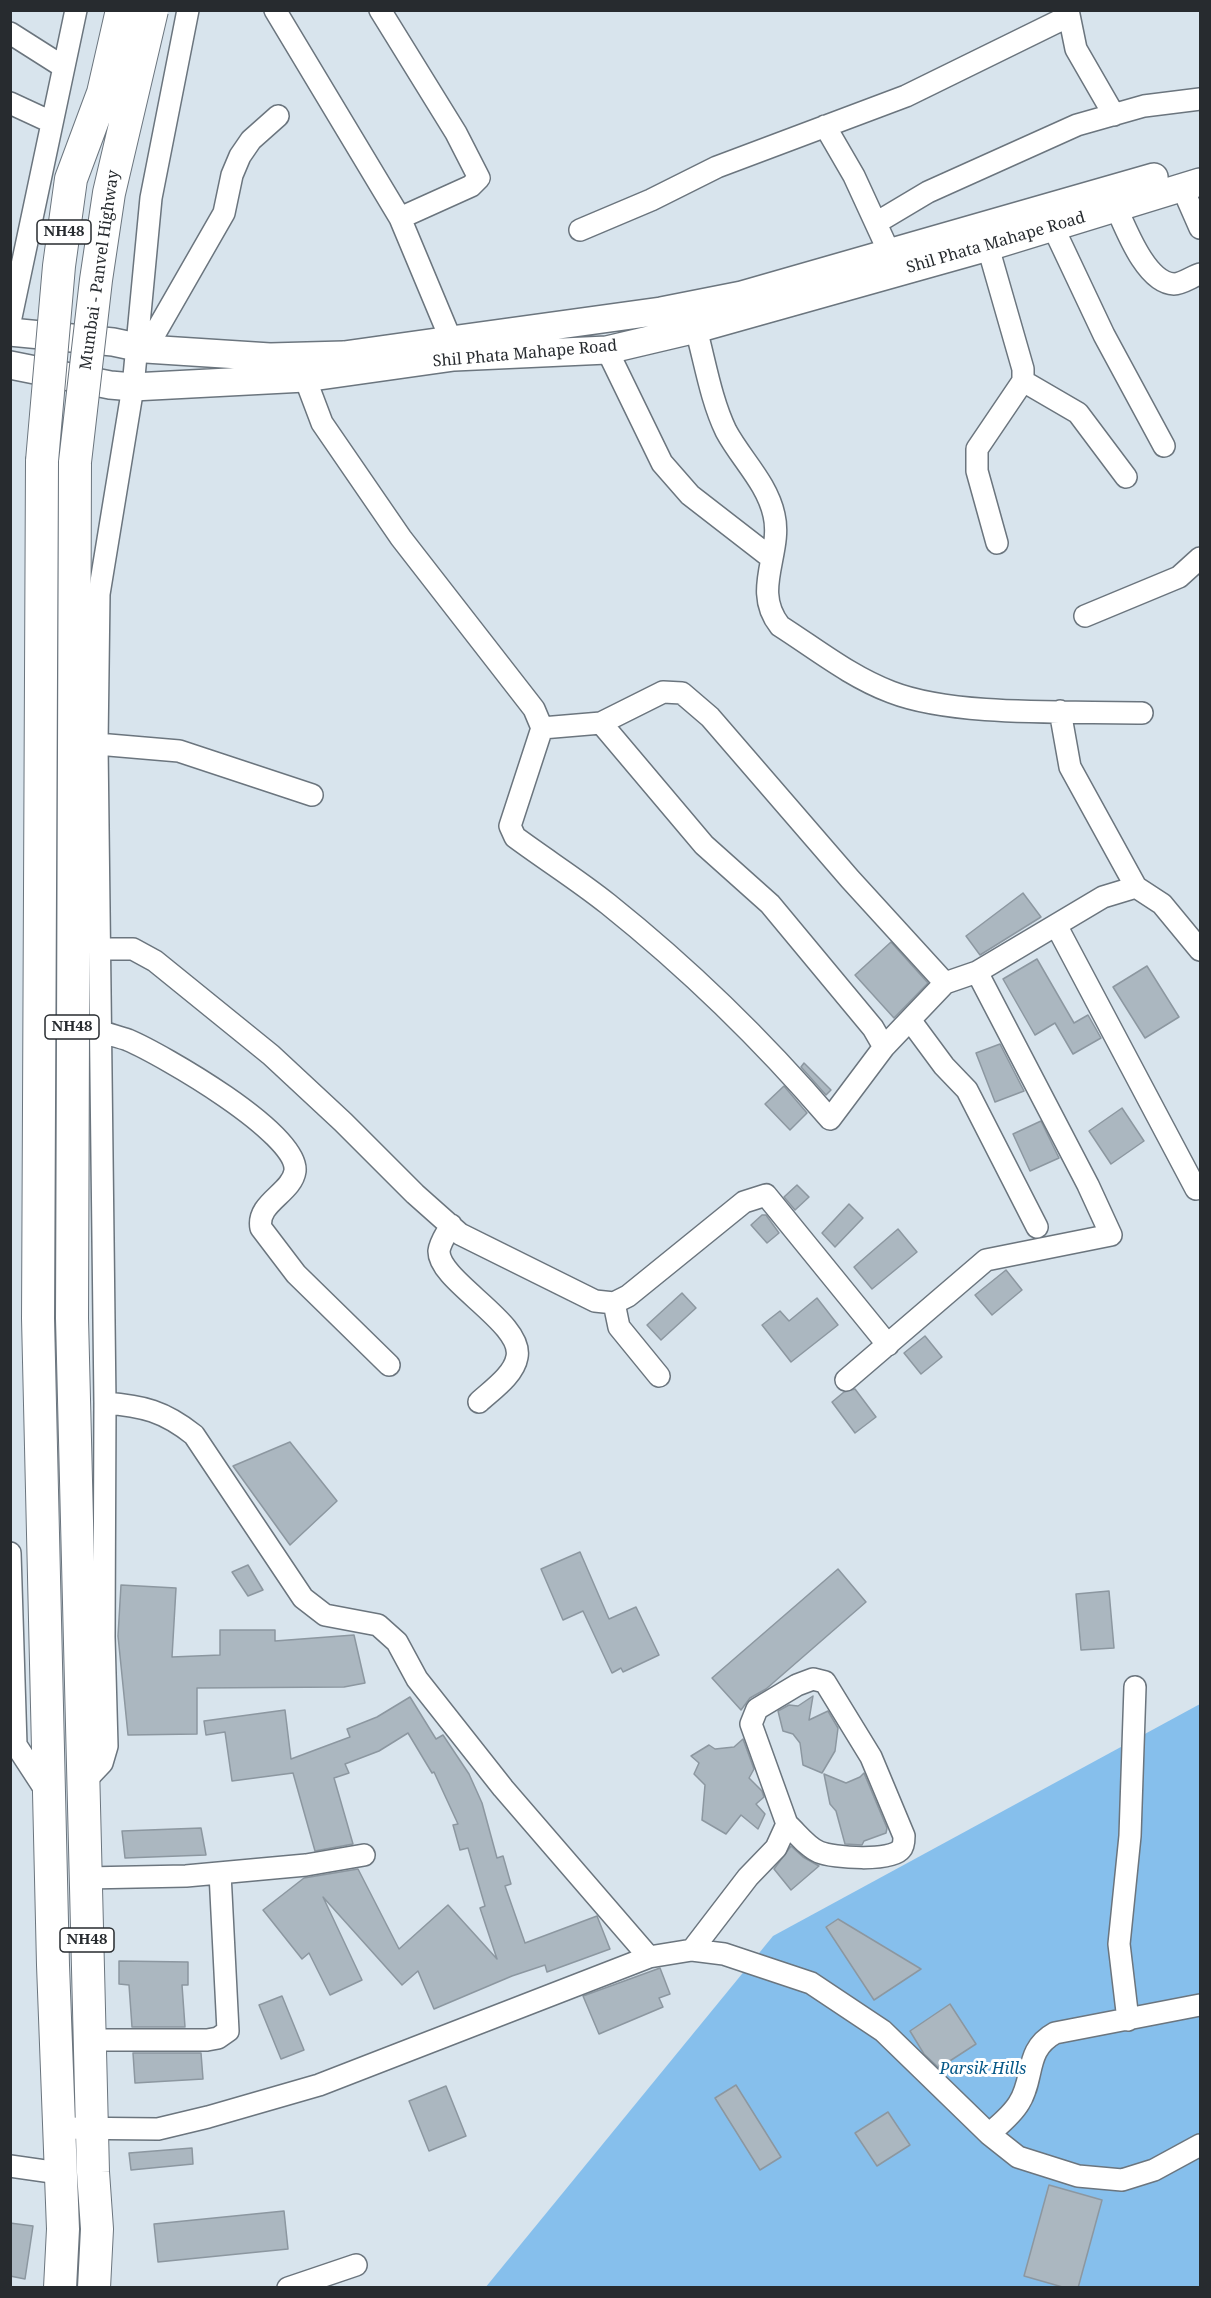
<!DOCTYPE html>
<style>
body{margin:0}
#map{position:relative;width:1211px;height:2298px;overflow:hidden;background:#d8e4ed;font-family:"Noto Serif",serif}
canvas{display:block}
.frame{position:absolute;inset:0;border:12px solid #272b2f;pointer-events:none}
</style>
<div id="map">
<canvas width="1211" height="2298"></canvas>
<div class="frame"></div>
</div>
<script>
const c = document.querySelector('canvas').getContext('2d');
c.lineJoin = 'round';
function fill(path, color) { c.fillStyle = color; c.fill(path, 'evenodd'); }
function strokePath(path, color, width, dash) { c.strokeStyle = color; c.lineWidth = width; c.lineCap = dash ? 'butt' : 'round'; c.setLineDash(dash || []); c.stroke(path); }
function drawText(font, color, halo, rows, align = 'center') {
  c.font = font + ' "Noto Serif",serif'; c.lineWidth = 6; c.setLineDash([]); c.textBaseline = 'middle'; c.strokeStyle = halo; c.fillStyle = color; for (const [text, x, y, turn = 0] of rows) {
    c.save(); c.translate(x, y); c.rotate((+turn || 0) * Math.PI / 180); c.textAlign = isNaN(turn) ? turn : align; if (halo) c.strokeText(text, 0, 0); c.fillText(text, 0, 0); c.restore();
  }
}
fill(new Path2D(`
 M1200,1704V2287L485,2288L773,1936Z`), '#86bfec');
const building = new Path2D(`
 M1023,893L1041,917L980,955L966,936Z
 M891,942L928,983L894,1018L855,975Z
 M1037,959L1074,1023L1088,1015L1101,1038L1073,1054L1055,1023L1035,1035L1003,979Z
 M1147,966L1179,1017L1145,1038L1113,987Z
 M1000,1044L1024,1091L995,1102L976,1053Z
 M804,1063L831,1090L826,1095L801,1067Z
 M784,1086L807,1113L790,1130L765,1104Z
 M1122,1108L1144,1141L1111,1164L1089,1131Z
 M1041,1121L1059,1158L1030,1171L1013,1134Z
 M797,1185L809,1197L795,1210L784,1197Z
 M849,1204L863,1218L835,1247L822,1233Z
 M762,1215H766L779,1233L767,1243L751,1225Z
 M898,1229L917,1252L872,1289L854,1267Z
 M1006,1270L1022,1290L992,1315L975,1295Z
 M682,1293L696,1308L661,1340L647,1325Z
 M817,1298L838,1325L791,1362L762,1325L780,1311L789,1321Z
 M925,1336L942,1357L921,1374L904,1353Z
 M855,1389L876,1417L855,1433L832,1402L844,1392Z
 M290,1442L337,1501L290,1545L233,1466Z
 M580,1552L609,1619L636,1607L659,1655L623,1672L621,1668L612,1673L583,1611L563,1620L541,1569Z
 M248,1565L263,1590L248,1596L232,1572Z
 M838,1569L866,1602L766,1689L750,1698L741,1710L712,1678Z
 M121,1585L176,1588L172,1657L220,1655V1630H275V1641L354,1635L365,1683L344,1687L197,1688V1734L128,1735L118,1636Z
 M1109,1591L1114,1648L1081,1650L1076,1594Z
 M813,1696L809,1720L828,1711L838,1728L835,1751L822,1773L803,1765L800,1743L793,1734L783,1731L778,1711L789,1705L798,1706Z
 M410,1697L436,1739L443,1735L469,1774L482,1803L497,1858L503,1856L511,1884L505,1886L525,1943L597,1916L610,1949L547,1972L545,1965L512,1976L434,2009L418,1971L402,1985L323,1897L362,1980L330,1995L309,1953L302,1959L263,1910L304,1878L358,1869L399,1949L448,1905L497,1959L480,1908L485,1906L468,1848L460,1850L453,1825L458,1824L434,1772L432,1773L408,1733L379,1751L345,1764L349,1773L334,1778L353,1844L315,1851L293,1773L232,1781L225,1732L206,1735L204,1721L285,1710L291,1759L350,1737L347,1729L377,1717Z
 M743,1739L754,1769L749,1778L762,1791L764,1797L756,1804L765,1814L758,1829L741,1815L726,1834L702,1820L705,1785L694,1774L699,1763L691,1756L709,1745L715,1749L734,1747Z
 M864,1773L887,1828L886,1833L864,1841L862,1845L845,1844L836,1811L830,1804L824,1774L846,1783L860,1777Z
 M201,1828L206,1855L125,1858L122,1831Z
 M791,1846L803,1857L819,1866L791,1890L774,1869Z
 M838,1919L921,1969L874,2000L826,1927Z
 M119,1961L188,1962V1985H182L185,2027H132L129,1985L119,1984Z
 M660,1968L670,1994L659,1998L663,2007L599,2034L583,1996Z
 M282,1996L304,2050L281,2059L259,2005Z
 M950,2004L976,2044L939,2068L924,2054L910,2031Z
 M133,2053H201L203,2079L135,2083Z
 M736,2085L781,2157L760,2170L715,2098Z
 M446,2086L466,2136L429,2151L409,2101Z
 M888,2112L910,2145L877,2166L855,2133Z
 M192,2148L193,2164L131,2170L129,2153Z
 M1049,2185L1102,2200L1078,2288H1066L1024,2276Z
 M284,2211L288,2249L158,2262L154,2224Z
 M10,2223L33,2226L25,2279L10,2276Z`);
fill(building, '#abb7c0');
strokePath(building, '#8c97a0', 1.5);
const minor = new Path2D(`
 M275,10L400,218L451,340L454,353
 M380,10L456,133L479,178L471,186L400,218
 M1068,10L1076,49L1114,115
 M10,33L62,66
 M10,103L51,122
 M825,126L854,176L895,265
 M1182,187L1200,228
 M1116,207C1126,229 1146,283 1174,284C1182,284 1193,276 1200,274
 M876,223L928,192L1077,125L1144,106L1200,99
 M1053,227L1104,335L1164,446
 M580,230L651,200L717,167L906,96L1069,16
 M988,247L1023,369V381L977,449V471L997,543
 M10,322L76,10
 M696,329C705,362 711,400 726,431C741,459 767,483 774,515C783,553 751,590 780,626C816,649 851,677 891,692C955,717 1071,711 1142,713
 M146,349L224,213L232,175L240,156L251,140L278,116
 M607,350L662,463L690,495L770,557
 M305,378L322,423L401,538L534,709L542,728
 M1023,381L1078,413L1126,477
 M1085,616L1179,577L1200,558
 M1060,711L1070,767L1136,887
 M601,723L704,845L770,904L873,1028L884,1047
 M97,744L179,751L312,795
 M1056,925L1196,1189
 M100,949H133L155,961L271,1055L343,1122L415,1194L460,1234L595,1301L614,1303L628,1296L744,1202L766,1195L888,1345
 M945,983L884,1047L830,1119C763,1041 688,968 608,904C578,880 546,860 515,837L510,826L542,728L601,723L663,692L682,693L710,717L850,879L945,983L977,972L1103,897L1136,887L1162,904L1200,950
 M910,1020L944,1066L967,1090L1037,1227
 M102,1032C111,1035 120,1037 128,1040C161,1054 299,1133 295,1171C292,1193 256,1203 261,1228L296,1274L389,1365
 M451,1225C447,1233 440,1242 439,1251C438,1281 524,1323 517,1357C514,1375 492,1390 479,1402
 M614,1303L619,1327L659,1376
 M846,1380L986,1260L1111,1235L1088,1185L977,972
 M105,1403C143,1406 164,1411 194,1435L303,1598L325,1615L378,1625L397,1642L417,1679L503,1788L649,1957
 M10,1553L16,1745L48,1794
 M83,1783L102,1763L107,1746L104,1637L105,1403L97,744L99,594L133,387L151,198L188,10
 M86,1878L186,1876L306,1865L364,1855
 M692,1950L748,1877L776,1848L787,1824L751,1724L757,1709L797,1685L813,1679L825,1682L871,1757L904,1836C904,1840 904,1846 901,1849C892,1862 833,1858 819,1852C807,1847 797,1833 787,1824
 M1128,2020L1119,1944L1130,1836L1135,1687
 M90,2040H207L218,2038L228,2031L220,1873
 M58,2128L158,2129L208,2117L319,2085L649,1957L692,1950L724,1954L811,1983L883,2031L989,2134L1018,2157L1078,2176L1122,2180L1154,2170L1200,2145
 M989,2134C999,2125 1012,2115 1019,2103C1035,2078 1024,2050 1055,2033L1200,2005
 M10,2166L59,2173
 M288,2288L356,2265`);
const major = new Path2D(`
 M10,332L113,342L146,349L270,357L344,355L451,340L661,311L742,295L1154,177
 M10,365L110,385L133,387L305,378L454,357L607,350L696,329L988,247L1200,182`);
const highway = new Path2D(`
 M42,461L38,1318L53,1965L63,2229L60,2288
 M75,462L72,1318L93,2172L97,2229L94,2288`);
strokePath(minor, '#6b757e', 24);
strokePath(major, '#6b757e', 30);
strokePath(highway, '#6b757e', 34);
strokePath(minor, '#fff', 21);
strokePath(major, '#fff', 27);
strokePath(highway, '#fff', 32);
const highwayBridge = new Path2D(`
 M42,461L59,266L71,179L103,93L122,10
 M75,462L96,280L109,193L152,10`);
strokePath(highwayBridge, '#6b757e', 34, []);
strokePath(highwayBridge, '#fff', 32);
for (const [x, y, w] of [
 [64,232,54],
 [72,1027,54],
 [87,1940,54]
]) { const box = new Path2D(); box.roundRect(x - w / 2, y - 12, w, 24, 4.5); c.fillStyle = '#fff'; c.fill(box); strokePath(box, '#272b2f', 1.5); }
drawText('bold 15px', '#272b2f', null, [
 ["NH48",64,232],
 ["NH48",72,1027],
 ["NH48",87,1940]
]);
drawText('16px', '#272b2f', '#fff', [
 ["Shil Phata Mahape Road",996,243,-16],
 ["Mumbai - Panvel Highway",100,270,-82],
 ["Shil Phata Mahape Road",525,354,-5]
]);
drawText('italic 16px', '#055888', '#fff', [
 ["Parsik Hills",983,2069]
]);
</script>
